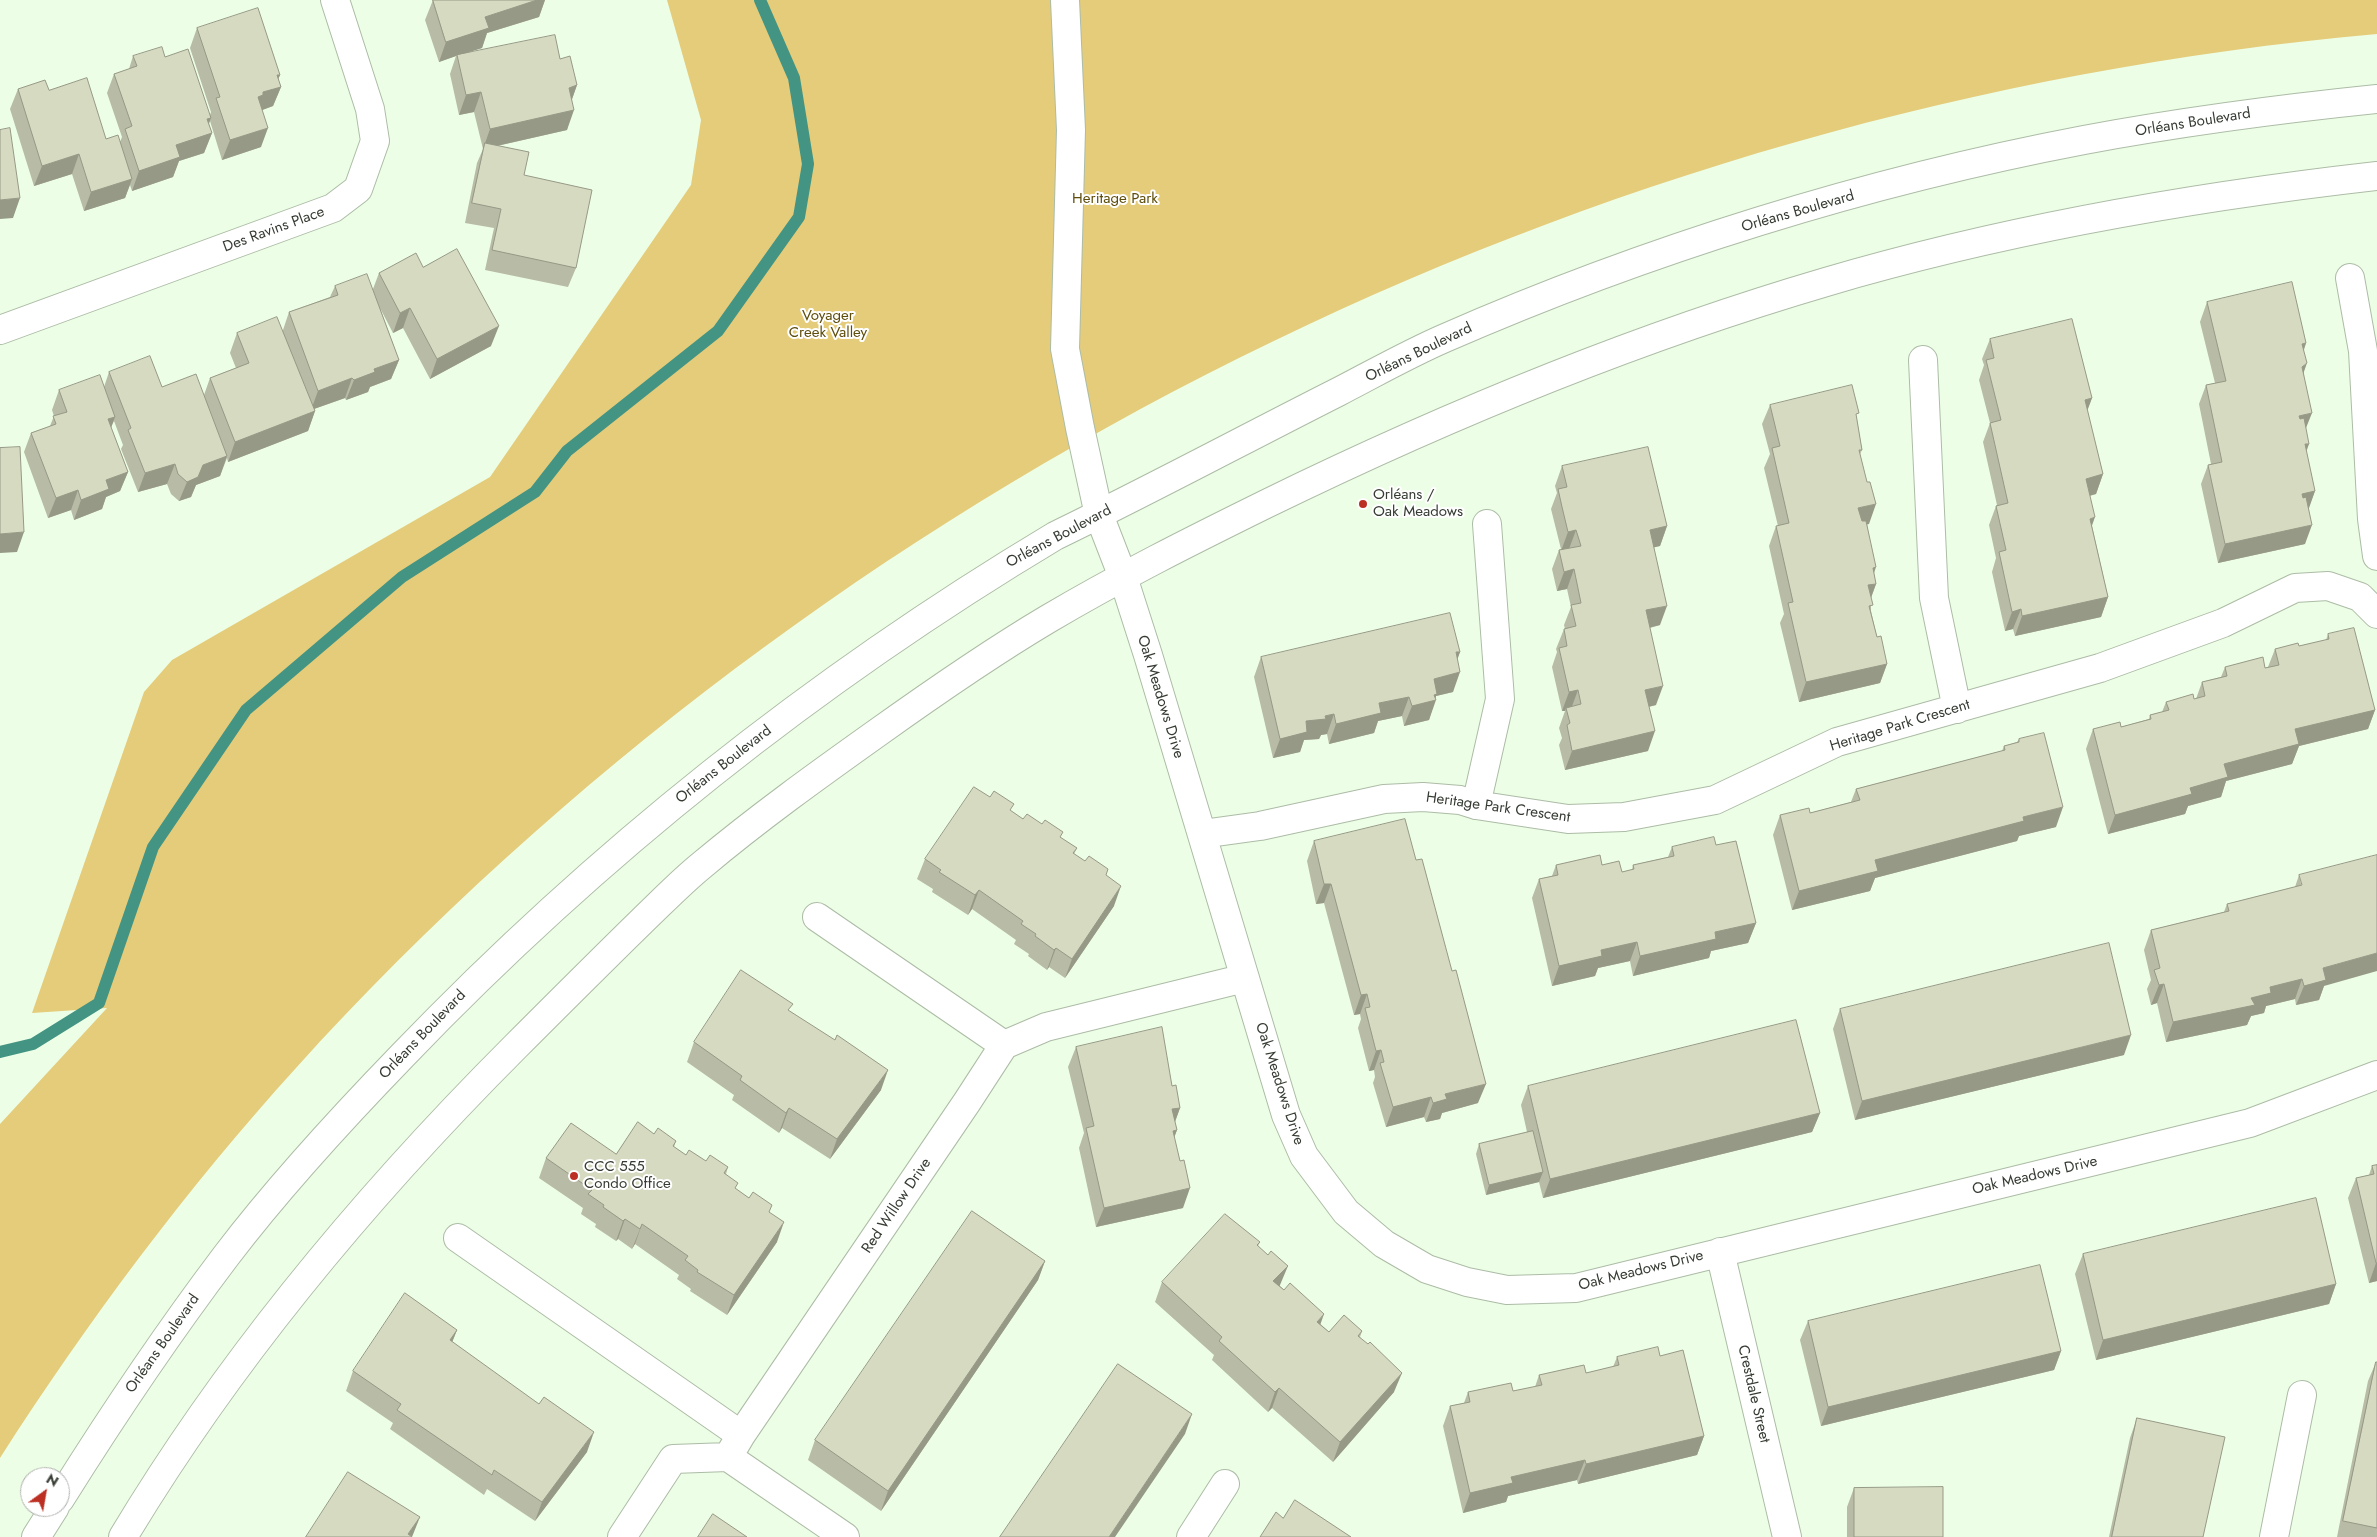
<!DOCTYPE html>
<meta charset="utf-8">
<style>
body{margin:0}
#map{position:relative;width:2377px;height:1537px;overflow:hidden;background:#edfee6;font-family:Jost,sans-serif}
canvas{display:block}
.north{position:absolute;left:20px;top:1467px;width:50px;height:50px;box-sizing:border-box;background:#fff;border:1px solid #afb1ad;border-radius:50%;rotate:32deg;font-size:14px;font-weight:700;line-height:20px;text-align:center;color:#363c33}
.north::after{content:'';display:block;margin:auto;width:18px;height:22px;background:#bc2f23;clip-path:polygon(50% 0,100% 100%,50% 72%,0 100%)}
</style>
<div id="map">
<canvas width="2377" height="1537"></canvas>
<div class="north">N</div>
</div>
<script>
const c = document.querySelector('canvas').getContext('2d');
c.lineJoin = 'round';
function fill(path, color) { c.fillStyle = color; c.fill(path, 'evenodd'); }
function strokePath(path, color, width, dash) { c.strokeStyle = color; c.lineWidth = width; c.lineCap = dash ? 'butt' : 'round'; c.setLineDash(dash || []); c.stroke(path); }
function drawText(font, color, halo, rows, align = 'center') {
  c.font = font + ' Jost,sans-serif'; c.lineWidth = 4; c.setLineDash([]); c.textBaseline = 'middle'; c.strokeStyle = halo; c.fillStyle = color; for (const [text, x, y, turn = 0] of rows) {
    c.save(); c.translate(x, y); c.rotate((+turn || 0) * Math.PI / 180); c.textAlign = isNaN(turn) ? turn : align; if (halo) c.strokeText(text, 0, 0); c.fillText(text, 0, 0); c.restore();
  }
}
fill(new Path2D(`
 M667,0H2377V34C1587,104 829,482 296,1068C186,1189 88,1321 0,1458V1124L107,1008L32,1013L144,692L172,660L490,477L691,185L701,120Z`), '#e4cc7b');
strokePath(new Path2D(`
 M0,1052L33,1044L99,1003L153,847L246,710L402,577L535,492L567,451L718,331L799,217L808,164L794,78L760,0`), '#439482', 12);
const minor = new Path2D(`
 M1065,0L1071,130L1065,349L1080,428L1099,515L1123,577L1148,655L1286,1115L1304,1156L1346,1212L1384,1244L1427,1269L1467,1282L1507,1290L1576,1288L2250,1123L2377,1075
 M2350,278L2363,351L2372,519L2377,556
 M0,330L333,208L358,189L375,141L370,109L335,0
 M1923,360L1934,598L1957,709
 M1476,805L1500,699L1487,524
 M1202,834L1260,826L1384,799L1423,797L1460,800L1476,805L1568,819L1624,817L1715,800L1837,742L2100,668L2223,623L2295,588L2328,586L2360,597L2377,614
 M817,917L1004,1045
 M458,1238L741,1435
 M1720,1252L1787,1537
 M622,1537L673,1459L728,1457
 M845,1537L728,1457L741,1435L967,1102L1004,1045L1046,1027L1245,978
 M1191,1537L1225,1484
 M2274,1537L2302,1395`);
const major = new Path2D(`
 M60,1499C112,1416 167,1334 226,1256C280,1185 341,1119 403,1055C596,854 816,679 1055,536C1150,490 1243,440 1338,392C1373,374 1408,354 1445,338C1646,250 1868,181 2084,140C2181,122 2279,109 2377,99
 M36,1537L55,1507
 M123,1537C231,1357 367,1195 516,1046C558,1004 600,962 642,921C662,902 681,882 702,865C758,818 818,775 877,733C933,693 989,654 1048,619C1119,577 1193,540 1266,504C1448,415 1632,339 1826,282C2006,229 2191,197 2377,176`);
strokePath(minor, '#acbca6', 30);
strokePath(major, '#acbca6', 30);
strokePath(minor, '#fff', 28);
strokePath(major, '#fff', 28);
fill(new Path2D(`
 M433,0H545L539,17L487,33L482,48L467,52L560,59L577,85L572,99L567,130L497,146L524,175L576,268L568,287L485,270L494,228L465,223L477,163L483,149L474,112L459,115L450,74L456,56L439,62L425,20Z
 M197,28L280,75L278,79L281,87L273,106L262,110L261,147L222,160L210,121L209,124L212,133L204,153L179,161L173,177L132,191L130,185L125,198L84,211L72,174L34,186L10,109L18,89L49,90L106,139L120,142L122,137L107,93L114,74L129,69L133,56L165,57L210,115L211,112L190,48Z
 M423,267L491,346L430,379L403,328L393,333L380,308L399,360L391,379L370,387L368,392L346,400L345,398L314,409L315,411L308,431L228,462L227,458L220,476L196,485L191,497L179,501L171,494L167,484L138,492L121,449L123,445L114,421L111,427L128,472L120,491L106,497L102,509L74,520L71,510L48,518L24,452L31,433L50,426L54,416L52,410L59,390L104,387L109,372L162,387L204,395L210,378L236,368L230,353L237,333L283,330L289,312L330,297L335,286L373,289L379,273Z
 M2207,302L2306,343L2304,350V373L2306,451L2315,491L2308,509L2305,544L2218,563L2201,484L2208,465L2211,464L2199,404L2206,385L2215,383L2200,322Z
 M1990,339L2092,398L2087,410L2103,474L2096,494L2090,496L2092,526L2108,597L2101,617L2015,636L2013,629L2005,631L1992,572L1996,558L1989,525L1996,506L1997,505L1983,442L1990,423L1979,380L1984,365L1982,359Z
 M1770,405L1857,420L1862,450L1860,454L1869,524H1867L1874,574L1876,584L1871,598V611L1877,637L1887,664L1880,683L1799,702L1780,623L1784,614L1769,546L1776,526H1778L1764,468L1770,454L1762,424Z
 M1562,466L1667,526L1660,546L1654,547L1660,625L1650,628L1656,705L1649,707L1648,751L1565,770L1559,745L1562,738L1559,728L1565,711H1562L1552,667L1557,652L1556,649L1564,629H1565L1564,625L1571,607L1567,589L1557,591L1552,569L1559,550L1561,549L1551,509L1557,493L1555,486Z
 M2328,634L2375,710L2368,729L2299,746L2292,764L2226,781L2221,797L2188,806L2185,814L2108,834L2086,749L2093,729L2121,727L2149,719L2150,715L2162,712L2166,702L2196,699L2202,682L2221,677L2225,667L2265,668L2268,667L2275,649L2299,646L2326,640Z
 M1460,652L1457,659L1453,692L1436,696L1429,720L1404,726L1402,716L1378,721L1374,733L1329,744L1327,734L1321,735L1319,739L1304,740L1300,752L1273,758L1254,677L1261,657Z
 M2019,739L2056,827L2019,836L2017,841L1875,878L1870,891L1792,910L1773,835L1780,815L1810,813L1851,802L1856,789L2002,751L2004,746L2017,742Z
 M1011,811L1023,819L1061,838L1077,848L1074,854L1106,875L1114,906L1065,978L1049,967L1047,970L1028,956L1029,954L1014,944L1016,940L972,909L968,915L932,892L933,889L917,879L925,859Z
 M1314,841L1478,1103L1442,1113L1440,1119L1426,1122L1424,1117L1386,1127L1373,1083L1375,1077L1374,1070L1369,1071L1358,1028L1361,1019L1360,1014L1354,1015L1324,903L1316,904L1307,861Z
 M1716,845L1756,923L1748,943L1711,951L1709,958L1633,976L1630,961L1598,968L1595,976L1552,986L1532,898L1539,879L1552,876L1556,865H1602L1622,872L1632,870L1633,865L1668,857L1672,847Z
 M2299,875L2324,986L2319,1000L2296,1005L2295,999L2266,1006L2264,1013L2251,1016L2247,1025L2166,1042L2157,1003L2151,1005L2147,989L2151,980L2144,950L2151,930L2224,912L2227,904L2295,887Z
 M1840,1009L2124,1055L1855,1120L1833,1029Z
 M790,1011L881,1090L830,1159L782,1128L779,1133L732,1100L734,1095L687,1062L694,1042Z
 M1076,1047L1172,1086L1180,1108L1175,1122L1177,1130L1174,1137L1183,1208L1096,1227L1079,1148L1084,1133L1068,1067Z
 M1528,1086L1820,1113L1812,1132L1543,1198L1539,1182L1486,1195L1476,1154L1479,1144L1527,1132L1521,1105Z
 M654,1134L676,1141L674,1147L686,1155L728,1167L726,1174L736,1189L769,1212L777,1242L727,1315L690,1291L691,1289L677,1279L679,1275L635,1244L632,1249L618,1239L616,1241L595,1227L596,1224L581,1214L583,1208L539,1178L546,1158L616,1154Z
 M2377,1165V1281L2369,1283L2348,1198L2356,1178L2369,1175L2372,1166Z
 M1260,1242L1258,1246L1280,1285V1286L1329,1332L1362,1331L1360,1337L1394,1392L1333,1462L1272,1408L1268,1412L1212,1360L1214,1355L1155,1302L1162,1282Z
 M2083,1254L2336,1284L2329,1304L2096,1360L2075,1274Z
 M1045,1261L1038,1280L881,1511L808,1460L815,1440Z
 M1808,1321L2061,1351L2054,1370L1821,1426L1800,1340Z
 M457,1330L452,1342L587,1452L535,1521L487,1489L484,1495L390,1429L393,1423L346,1391L353,1371Z
 M1660,1356L1704,1436L1697,1455L1578,1484L1577,1480L1508,1496L1506,1502L1463,1513L1443,1426L1450,1406L1464,1403L1468,1392L1513,1391L1535,1387L1539,1375L1586,1373L1613,1367L1617,1357Z
 M2376,1362H2377V1537H2337L2368,1381Z
 M2137,1418L2203,1537H2109L2130,1438Z
 M1854,1488L1943,1537H1847V1507Z`), '#b8bba5');
fill(new Path2D(`
 M537,0H545L539,17L487,33L482,48L457,56V55L456,56L439,62L446,42L485,17Z
 M277,75H280L274,89L281,87L273,106L257,112L258,97Z
 M577,85L570,105L569,88Z
 M481,92L474,112L459,115L466,95Z
 M574,110L567,130L483,149L490,129Z
 M211,118L204,135L212,133L204,153L179,161L173,177L132,191L139,171L176,145L207,119Z
 M268,128L261,147L222,160L230,140Z
 M79,154L72,174L34,186L42,166Z
 M132,179L125,198L84,211L91,192Z
 M20,198L13,218L0,219V200Z
 M410,308L403,328L393,333L400,313Z
 M499,326L491,346L430,379L437,359Z
 M2306,343L2299,363L2302,344Z
 M399,360L391,379L370,387L368,392L346,400L354,380L374,369Z
 M2307,363L2300,383L2302,367Z
 M352,378L345,398L311,410L318,391Z
 M2092,398L2085,417V400Z
 M315,411L308,431L228,462L235,442Z
 M2312,413L2304,433L2299,416Z
 M115,417L108,436V419Z
 M2305,444H2309L2302,464Z
 M227,456L220,476L196,485L191,497L179,501L187,482L203,465Z
 M175,464L167,484L138,492L145,473Z
 M128,472L120,491L106,497L102,509L74,520L81,500L106,480Z
 M2103,474L2096,494L2079,498L2086,479Z
 M78,490L71,510L48,518L56,498Z
 M2315,491L2308,511L2295,514L2302,494Z
 M1876,504L1869,524L1851,528L1858,508Z
 M2095,517L2088,537L2090,519Z
 M2312,525L2305,544L2218,563L2225,544Z
 M1667,526L1660,546L1643,550L1650,530Z
 M1576,530L1569,549L1561,551L1568,532Z
 M24,532L17,552L0,553V534Z
 M1876,567L1870,585L1876,584L1869,603L1861,605L1873,568Z
 M1574,569L1567,589L1557,591L1564,572Z
 M2108,597L2101,617L2015,636L2022,616Z
 M1667,606L1660,625L1639,630L1646,610Z
 M2021,609L2013,629L2005,631L2012,612Z
 M1456,652H1460L1453,672Z
 M1887,664L1880,683L1799,702L1806,682Z
 M1460,672L1453,692L1436,696L1435,701L1436,700L1429,720L1404,726L1412,706L1434,679Z
 M1663,686L1656,705L1638,709L1645,690Z
 M1578,690L1571,709L1566,708L1565,711H1562L1569,692Z
 M1409,697L1402,716L1378,721L1374,733L1329,744L1336,724L1379,703Z
 M2375,710L2368,729L2299,746L2292,764L2226,781L2221,797L2188,806L2185,814L2108,834L2115,815L2190,788L2224,764L2295,729Z
 M1334,714L1327,734L1321,735L1319,739L1304,740L1300,752L1273,758L1280,739L1306,721Z
 M1655,731L1648,751L1565,770L1572,751Z
 M2063,807L2056,827L2019,836L2017,841L1875,878L1870,891L1792,910L1799,891L1875,860L2023,817Z
 M1324,884H1331L1324,903L1316,904Z
 M1121,886L1114,906L1065,978L1072,959Z
 M979,890L972,909L968,915L975,895Z
 M1756,923L1748,943L1711,951L1709,958L1633,976L1640,956L1715,932Z
 M1637,942L1630,961L1598,968L1595,976L1552,986L1559,966L1601,950Z
 M1056,948L1049,967L1047,970L1054,950Z
 M2377,953V971L2324,986L2319,1000L2296,1005L2304,986L2323,968Z
 M2302,979L2295,999L2266,1006L2264,1013L2251,1016L2247,1025L2166,1042L2173,1022L2251,998L2270,987Z
 M2164,984L2157,1003L2151,1005L2159,985Z
 M1367,994L1360,1014L1354,1015L1361,995Z
 M2131,1035L2124,1055L1855,1120L1862,1101Z
 M1381,1050L1374,1070L1369,1071L1376,1051Z
 M888,1070L881,1090L830,1159L837,1139Z
 M1486,1084L1478,1103L1442,1113L1440,1119L1426,1122L1433,1103L1445,1094Z
 M1431,1097L1424,1117L1386,1127L1393,1107Z
 M789,1108L782,1128L779,1133L786,1113Z
 M1180,1108L1173,1127L1172,1109Z
 M1820,1113L1812,1132L1543,1198L1550,1179Z
 M1177,1130L1170,1149L1173,1131Z
 M1543,1172L1539,1182L1486,1195L1489,1185Z
 M1190,1188L1183,1208L1096,1227L1104,1208Z
 M625,1219L618,1239L616,1241L623,1221Z
 M784,1222L777,1242L727,1315L734,1295Z
 M642,1224L635,1244L632,1249Z
 M1045,1261L1038,1280L881,1511L888,1491Z
 M2376,1263H2377V1281L2369,1283Z
 M1288,1266L1280,1285L1266,1301L1273,1281Z
 M2336,1284L2329,1304L2096,1360L2103,1340Z
 M1324,1314L1317,1334V1322Z
 M457,1330L449,1350L450,1340Z
 M2061,1351L2054,1370L1821,1426L1828,1407Z
 M1402,1373L1394,1392L1333,1462L1340,1442Z
 M1279,1388L1272,1408L1268,1412L1275,1392Z
 M1192,1414L1185,1434L1115,1537H1109Z
 M594,1432L587,1452L535,1521L542,1502Z
 M1704,1436L1697,1455L1578,1484L1586,1464Z
 M1585,1460L1577,1480L1508,1496L1506,1502L1463,1513L1470,1493L1511,1477Z
 M420,1517L412,1537L408,1534Z`), '#969986');
const building = new Path2D(`
 M433,0H537L485,17L489,28L446,42Z
 M258,8L280,75H277L281,87L263,92V95L258,97L268,128L230,140L216,98L220,97L197,28Z
 M555,35L560,59L570,56L577,85L569,88L574,110L490,129L481,92L466,95L457,55Z
 M162,47L165,57L188,49L211,118L207,119L212,133L176,145L180,157L139,171L125,129L132,126L114,74L137,66L133,56Z
 M87,78L106,139L118,135L132,179L91,192L79,154L42,166L18,89L45,80L49,90Z
 M10,128L20,198L0,200V130Z
 M485,143L529,152L524,175L592,190L576,268L492,250L501,209L472,203Z
 M457,249L499,326L437,359L410,308L400,313L379,273L416,253L423,267Z
 M367,274L399,360L374,369L375,372L354,380L352,378L318,391L289,312L338,295L335,286Z
 M2292,282L2306,343L2302,344L2307,363L2302,367L2312,413L2299,416L2300,419L2304,418L2309,444H2305L2315,491L2302,494L2303,498L2306,497L2312,525L2225,544L2208,465L2222,462L2206,385L2226,381L2207,302Z
 M277,317L315,411L235,442L210,378L249,363L237,333Z
 M2072,319L2092,398L2085,400L2103,474L2086,479L2095,517L2090,519L2108,597L2022,616L2021,609L2012,612L1999,552L2006,550L1996,506L2008,503L1990,423L2001,420L1986,360L1994,358L1990,339Z
 M150,356L162,387L196,374L227,456L203,465L198,477L187,482L178,474L175,464L145,473L128,430L131,428L109,372Z
 M100,375L115,417L108,419L128,472L106,480L109,489L81,500L78,490L56,498L31,433L56,424L53,416L67,412L59,390Z
 M1852,385L1859,413L1856,414L1862,450H1859L1867,482H1870L1876,504L1858,508L1862,521H1866L1876,567L1873,568L1876,584L1868,585L1873,605L1869,606L1877,637L1881,636L1887,664L1806,682L1788,603L1793,602L1776,526L1789,523L1772,448L1780,446L1770,405Z
 M20,447L24,532L0,534V448Z
 M1648,447L1667,526L1650,530L1667,606L1646,610L1663,686L1645,690L1655,731L1572,751L1567,725L1570,723L1566,708L1581,704L1578,690L1569,692L1559,648L1567,646L1564,629L1576,626L1571,605L1581,603L1574,569L1564,572L1559,550L1581,546L1576,530L1568,532L1562,507L1558,489L1567,487L1562,466Z
 M1450,613L1460,652H1456L1460,672L1434,679L1437,694L1434,695L1436,700L1412,706L1409,697L1379,703L1381,713L1336,724L1334,714L1325,716L1326,719L1306,721L1307,732L1280,739L1261,657Z
 M2354,628L2375,710L2295,729L2299,744L2224,764L2228,777L2190,788L2192,794L2115,815L2093,729L2120,722L2121,727L2151,719L2150,715L2169,710L2166,702L2193,694L2194,699L2205,696L2202,682L2227,676L2225,667L2263,657L2265,668L2279,665L2275,649L2298,643L2299,646L2329,639L2328,634Z
 M2044,733L2063,807L2023,817L2024,821L1875,860L1878,871L1799,891L1780,815L1809,808L1810,813L1860,800L1856,789L2005,750L2004,746L2019,742V739Z
 M974,787L990,797L994,791L1014,804L1010,810L1023,819L1027,814L1042,824L1045,820L1063,832L1060,837L1077,848L1073,853L1085,861L1089,856L1108,869L1106,875L1121,886L1072,959L1056,948L1054,950L1035,936L1036,934L1021,924L1023,921L979,890L975,895L939,872L941,870L925,859Z
 M1405,819L1416,860L1422,859L1452,971L1456,970L1486,1084L1445,1094L1447,1099L1433,1103L1431,1097L1393,1107L1380,1063L1384,1062L1381,1050L1376,1051L1365,1008L1370,1007L1367,994L1361,995L1331,884H1324L1314,841Z
 M1714,837L1716,845L1736,841L1756,923L1715,932L1716,939L1640,956L1637,942L1601,950L1602,956L1559,966L1539,879L1558,875L1556,865L1600,855L1602,865L1619,861L1622,872L1634,869L1633,865L1674,856L1672,847Z
 M2377,855V953L2323,968L2326,980L2304,986L2302,979L2270,987L2271,993L2251,998L2255,1005L2173,1022L2164,984L2159,985L2154,970L2160,968L2151,930L2229,911L2227,904L2302,885L2299,875Z
 M2109,943L2131,1035L1862,1101L1840,1009Z
 M741,970L793,1004L788,1010L835,1040L837,1035L888,1070L837,1139L789,1108L786,1113L740,1080L742,1076L694,1042Z
 M1796,1020L1820,1113L1550,1179L1528,1086Z
 M1162,1027L1172,1086L1176,1085L1180,1108L1172,1109L1177,1130L1173,1131L1180,1161L1184,1160L1190,1188L1104,1208L1086,1128L1094,1126L1076,1047Z
 M638,1122L654,1134L658,1128L676,1141L673,1146L686,1155L689,1150L706,1161L710,1155L728,1167L724,1173L738,1183L735,1188L749,1198L753,1192L772,1205L769,1212L784,1222L734,1295L697,1272L698,1270L685,1260L688,1256L642,1224L640,1229L625,1219L623,1221L603,1207L604,1205L588,1194L592,1190L546,1158L571,1123L616,1154Z
 M1533,1131L1543,1172L1489,1185L1479,1144Z
 M2377,1165V1263H2376L2356,1178L2374,1174L2372,1166Z
 M2316,1198L2336,1284L2103,1340L2083,1254Z
 M972,1211L1045,1261L888,1491L815,1440Z
 M1225,1214L1260,1242L1257,1245L1268,1255L1271,1251L1288,1266L1273,1281L1284,1290L1290,1283L1324,1314L1317,1322L1329,1332L1344,1315L1362,1331L1358,1336L1368,1344L1370,1342L1402,1373L1340,1442L1279,1388L1275,1392L1219,1341L1222,1337L1162,1282Z
 M2040,1265L2061,1351L1828,1407L1808,1321Z
 M405,1293L457,1330L450,1340L539,1404L544,1397L594,1432L542,1502L494,1470L492,1475L397,1410L401,1404L353,1371Z
 M1658,1347L1660,1356L1683,1350L1704,1436L1586,1464L1585,1460L1511,1477L1513,1483L1470,1493L1450,1406L1470,1402L1468,1392L1511,1383L1513,1391L1542,1385L1539,1375L1584,1365L1586,1373L1619,1365L1617,1357Z
 M2376,1362H2377V1528L2343,1521Z
 M1118,1364L1192,1414L1109,1537H1000Z
 M2137,1418L2225,1437L2203,1537H2112Z
 M348,1472L420,1517L408,1534L412,1537H306Z
 M1943,1487V1537H1854V1488Z
 M1295,1500L1351,1537H1260L1276,1512L1283,1518Z
 M713,1514L747,1537H698Z`);
fill(building, '#d6dac0');
strokePath(building, '#969986', 1);
for (const [x, y, r, color] of [
 [1363,504,5,"#bc2f23"],
 [574,1176,5,"#bc2f23"]
]) { const dot = new Path2D(); dot.arc(x, y, r, 0, 2 * Math.PI); c.fillStyle = color; c.fill(dot); strokePath(dot, '#fff', 2); }
drawText('15px', '#363c33', '#fff', [
 ["Orléans Boulevard",2193,123,-9],
 ["Orléans Boulevard",1798,212,-16],
 ["Des Ravins Place",274,230,-20],
 ["Orléans Boulevard",1419,353,-26],
 ["Orléans Boulevard",1059,537,-28],
 ["Oak Meadows Drive",1160,697,73],
 ["Heritage Park Crescent",1900,726,-17],
 ["Orléans Boulevard",724,765,-38],
 ["Heritage Park Crescent",1498,808,8],
 ["Orléans Boulevard",423,1035,-46],
 ["Oak Meadows Drive",1279,1084,72],
 ["Oak Meadows Drive",2035,1176,-13],
 ["Red Willow Drive",897,1206,-56],
 ["Oak Meadows Drive",1641,1271,-14],
 ["Orléans Boulevard",163,1344,-55],
 ["Crestdale Street",1753,1394,77]
]);
drawText('15px', '#5e4d0b', '#fff', [
 ["Heritage Park",1115,199],
 ["Voyager",828,316],
 ["Creek Valley",828,333]
]);
drawText('15px', '#363c33', '#fff', [
 ["Orléans /",1373,495],
 ["Oak Meadows",1373,512],
 ["CCC 555",584,1167],
 ["Condo Office",584,1184]
], 'left');
</script>
